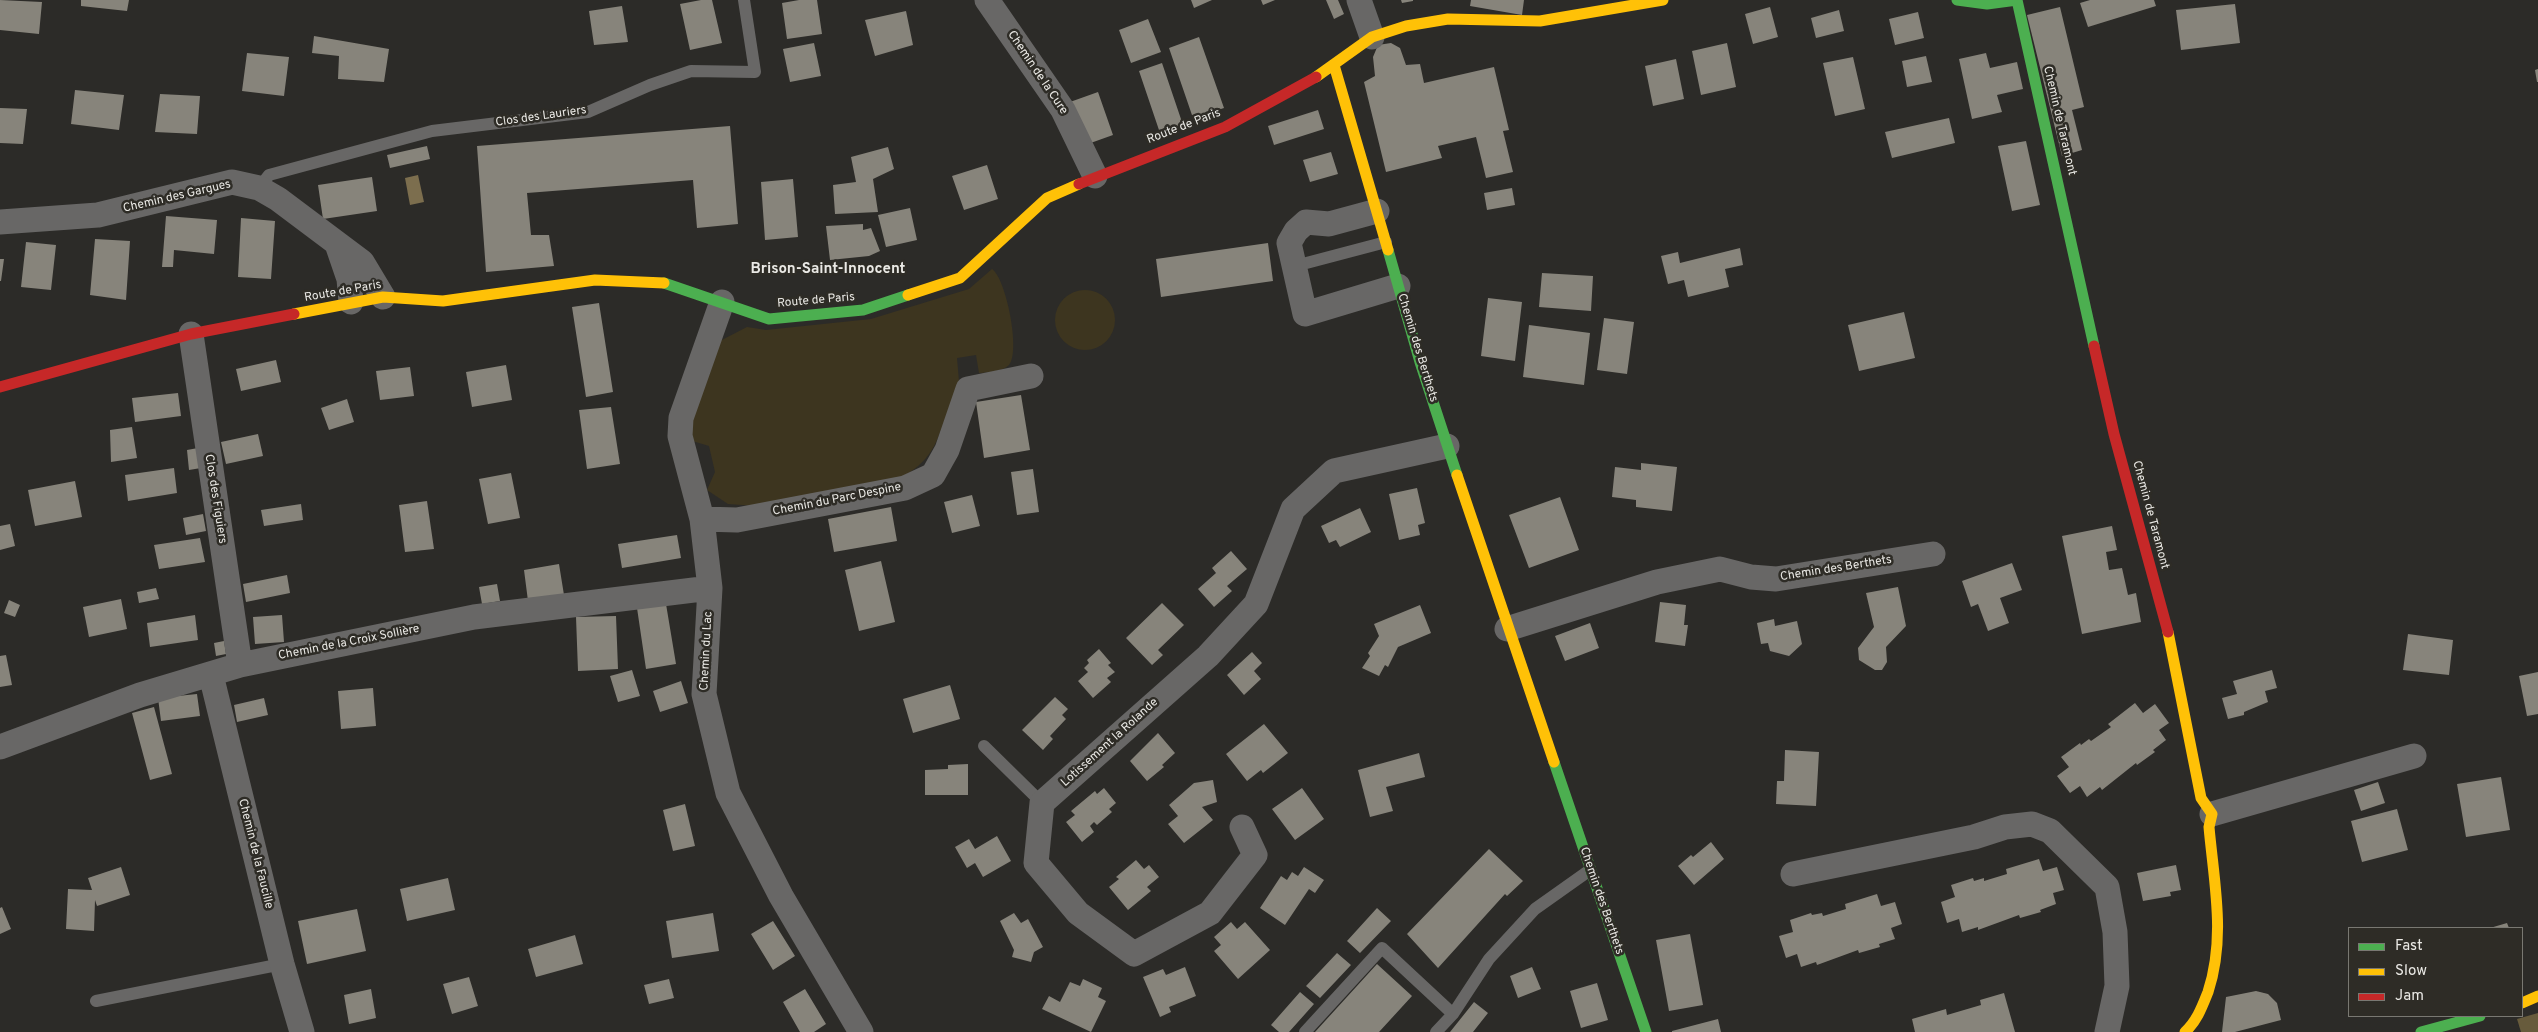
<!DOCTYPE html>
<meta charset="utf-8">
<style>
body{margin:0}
#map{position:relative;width:2538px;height:1032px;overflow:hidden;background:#2c2b28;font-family:Overpass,sans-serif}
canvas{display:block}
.legend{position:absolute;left:2348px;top:927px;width:175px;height:90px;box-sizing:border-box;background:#2e2c26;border:1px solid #797872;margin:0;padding:6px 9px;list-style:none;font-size:15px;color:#eae9e5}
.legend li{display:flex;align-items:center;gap:10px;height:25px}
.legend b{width:25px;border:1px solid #797872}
</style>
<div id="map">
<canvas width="2538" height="1032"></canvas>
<ul class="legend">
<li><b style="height:6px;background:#4caf50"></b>Fast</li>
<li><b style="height:6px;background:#ffc107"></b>Slow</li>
<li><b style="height:6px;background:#c62828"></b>Jam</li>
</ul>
</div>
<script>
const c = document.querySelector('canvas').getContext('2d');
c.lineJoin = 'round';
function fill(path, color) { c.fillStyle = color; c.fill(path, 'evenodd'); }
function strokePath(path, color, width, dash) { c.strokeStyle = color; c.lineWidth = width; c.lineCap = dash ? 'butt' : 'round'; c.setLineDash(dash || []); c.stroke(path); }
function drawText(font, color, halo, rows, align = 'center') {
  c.font = font + ' Overpass,sans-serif'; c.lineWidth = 5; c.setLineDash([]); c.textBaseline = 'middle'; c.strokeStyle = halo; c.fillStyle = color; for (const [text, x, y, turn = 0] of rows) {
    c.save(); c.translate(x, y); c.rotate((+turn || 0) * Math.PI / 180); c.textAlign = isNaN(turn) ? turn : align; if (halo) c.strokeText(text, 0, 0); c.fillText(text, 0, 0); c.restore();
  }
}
fill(new Path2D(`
 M992,269C1006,278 1021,352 1009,365C1002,372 989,372 979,373L976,355L957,358L960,393C934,428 945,453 902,477L756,506L728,504L707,490L715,472L709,446L689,440L688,418L718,342L747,327L766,330L871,319L969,289Z
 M1055 320a30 30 0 1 1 60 0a30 30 0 1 1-60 0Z`), '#3d351f');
fill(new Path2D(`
 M2538,1013V1032H2521L2517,1019Z`), '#675b3c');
fill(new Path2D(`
 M418,175L424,202L410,205L405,178Z`), '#7c6e4e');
fill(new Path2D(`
 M0,0L42,2L39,34L0,30Z
 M81,0H129L127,11L81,6Z
 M701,0H712L722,43L690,50L680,4Z
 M799,0H817L822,34L787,39L782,3Z
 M1191,0H1212L1194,8Z
 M1261,0H1275L1263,5Z
 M1326,0H1338L1344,14L1334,19Z
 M1401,0H1413V1L1402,3Z
 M1471,0H1524L1522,15L1470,6Z
 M2090,0H2154L2156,6L2088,27L2080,3Z
 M2235,4L2240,43L2181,50L2176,10Z
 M622,6L628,42L594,45L589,11Z
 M1770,7L1778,37L1753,44L1745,14Z
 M2060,7L2084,107L2072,110L2082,150L2062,156L2027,15Z
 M1839,10L1844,31L1816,38L1811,18Z
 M906,11L913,45L875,56L865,20Z
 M1918,12L1924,38L1895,45L1889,19Z
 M1148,19L1161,52L1131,63L1119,30Z
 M314,36L389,49L384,82L338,79L339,56L312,53Z
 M1199,37L1224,108L1193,118L1169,48Z
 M814,43L821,76L790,82L783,49Z
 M1391,43L1400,48L1406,65L1420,64L1424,83L1494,67L1509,130L1503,131L1513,172L1486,178L1476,137L1438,146L1442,158L1386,172L1364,82L1375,76L1373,57L1378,45Z
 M1727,43L1736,87L1701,95L1692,51Z
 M247,53L289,57L284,96L242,91Z
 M1986,53L1990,68L2017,62L2023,89L1997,95L2002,112L1972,119L1959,59Z
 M1926,56L1932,82L1907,87L1902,61Z
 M1853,57L1865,109L1835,116L1823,63Z
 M1676,59L1684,99L1653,106L1645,66Z
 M1162,63L1183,125L1160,133L1139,71Z
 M2538,69V82H2537L2535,70Z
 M75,90L124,95L119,130L71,124Z
 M1098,92L1113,135L1085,145L1070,102Z
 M160,94L200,96L197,134L155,132Z
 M0,108L27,109L23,144L0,143Z
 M1318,110L1324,129L1274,145L1268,126Z
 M1949,118L1955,143L1892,158L1885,132Z
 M730,126L738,224L697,228L693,180L527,193L531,235H549L554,266L486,272L477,146Z
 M2026,141L2040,205L2012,211L1998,146Z
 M427,146L430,159L390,168L387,155Z
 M888,147L894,169L873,179L878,212L835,214L833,185L856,182L851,157Z
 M1331,152L1338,174L1310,182L1303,160Z
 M987,165L998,199L964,210L952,176Z
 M372,177L377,211L323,219L318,185Z
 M793,179L798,237L765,240L761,182Z
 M1512,188L1515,205L1487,210L1484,193Z
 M910,208L917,240L886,247L878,215Z
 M166,216L217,220L214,254L174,250L173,267H162Z
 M241,218L275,221L271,279L238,277Z
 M863,224V230L871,228L880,251L869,256L830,260L826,226Z
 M95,239L130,241L126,300L90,295Z
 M26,242L56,245L51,290L21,287Z
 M1268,243L1273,281L1161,297L1156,259Z
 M1740,248L1743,265L1725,269L1729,287L1688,297L1684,280L1668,284L1661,256L1678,252L1680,263Z
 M0,259H4L1,281H0Z
 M1542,273L1593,276L1591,311L1539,307Z
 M1488,298L1522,302L1515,361L1481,356Z
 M599,303L613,392L586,397L572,307Z
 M1904,312L1915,358L1859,371L1848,325Z
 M1604,318L1634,322L1627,374L1597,370Z
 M1529,325L1590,333L1584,385L1523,377Z
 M276,360L281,382L241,391L236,369Z
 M506,365L512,400L472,407L466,372Z
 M410,367L414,396L380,400L376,371Z
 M178,393L181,416L135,422L132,398Z
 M1021,395L1030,450L984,458L976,402Z
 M347,399L354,422L329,430L321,408Z
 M611,407L620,464L587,469L579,410Z
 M132,427L137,458L111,462L110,430Z
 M258,434L263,456L226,464L221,442Z
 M198,448L201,468L189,470L187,450Z
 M1641,463L1677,467L1672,511L1636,507V500L1612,497L1615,467L1641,470Z
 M174,468L177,493L128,501L125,475Z
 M1033,469L1039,512L1017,515L1011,472Z
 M511,473L520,518L488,524L479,479Z
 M75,481L82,517L35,526L28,490Z
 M1417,488L1425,523L1418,525L1420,535L1399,540L1389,494Z
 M972,495L980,526L952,533L944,502Z
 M1560,497L1579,550L1529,568L1509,515Z
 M427,501L434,549L405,552L399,505Z
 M301,504L303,520L264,526L261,510Z
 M891,507L897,541L834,552L828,519Z
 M1360,508L1371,532L1340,547L1336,540L1329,543L1321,526Z
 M203,514L206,531L186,535L183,518Z
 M10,524L15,546L0,550V526Z
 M2112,526L2117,550L2106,552L2109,570L2122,568L2128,595L2136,593L2141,622L2082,634L2062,536Z
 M677,535L681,558L622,568L618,544Z
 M200,538L205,562L159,569L154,545Z
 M1231,551L1247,569L1227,586L1232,591L1214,607L1198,589L1216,573L1212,568Z
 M881,561L895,622L859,631L845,570Z
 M2012,563L2022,590L2000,598L2009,623L1988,631L1978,604L1971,607L1962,581Z
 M559,564L564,595L528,601L524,570Z
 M287,575L290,593L246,602L243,584Z
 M497,584L500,601L482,604L479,587Z
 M1898,587L1906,626L1886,647L1887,662L1882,670H1875L1859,660L1858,648L1874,627L1866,593Z
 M156,588L159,599L139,603L137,592Z
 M121,599L127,629L89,637L83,607Z
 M9,600L20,605L15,617L4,613Z
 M1660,602L1686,605L1684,625H1688L1685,646L1655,642Z
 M1162,603L1184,625L1158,650L1163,655L1152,665L1126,638Z
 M666,604L676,664L646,669L637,608Z
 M1420,605L1431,633L1398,647L1388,667L1385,665L1379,676L1362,668L1370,656L1368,653L1379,636L1374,624Z
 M195,615L198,640L150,647L147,623Z
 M282,615L284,642L255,644L253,617Z
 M616,616L618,669L578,671L576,617Z
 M1774,619L1775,626L1797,621L1802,644L1789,656L1770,651L1768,643L1761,644L1757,623Z
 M1590,623L1599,648L1565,661L1555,636Z
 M2408,634L2453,640L2449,675L2403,670Z
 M224,641L226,654L216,656L214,643Z
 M1099,649L1111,663L1108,665L1115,672L1107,678L1111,682L1093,698L1078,681L1088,672L1084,668L1089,663L1087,660Z
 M1252,652L1262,663L1254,671L1261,679L1244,695L1227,675Z
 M6,655L12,685L0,687V656Z
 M632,670L640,696L618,702L610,676Z
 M2272,670L2277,688L2265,691L2268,702L2244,712V715L2228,719L2222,698L2237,694L2233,681Z
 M2538,672V714L2527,716L2519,676Z
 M681,681L688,703L660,712L653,691Z
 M950,685L960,719L913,733L903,699Z
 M373,688L376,726L341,729L338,691Z
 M197,694L200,716L161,721L158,698Z
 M1055,697L1068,709L1062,715L1066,719L1050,736L1053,739L1043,750L1022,730Z
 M264,698L268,715L237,722L234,705Z
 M2135,703L2143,713L2155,704L2169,723L2159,730L2166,740L2153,750L2155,752L2137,765L2136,763L2102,790L2100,787L2087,797L2080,786L2070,793L2057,776L2069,767L2061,757L2080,743L2081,745L2089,739L2091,741L2111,727L2108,724Z
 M154,707L172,774L150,780L132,713Z
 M1264,724L1288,753L1263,773L1261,770L1247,781L1226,754Z
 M1158,733L1175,753L1162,765L1164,767L1147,781L1130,761Z
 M1785,750L1819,752L1816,806L1776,804L1777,781H1784Z
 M1419,753L1425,777L1386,787L1393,811L1370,817L1358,770Z
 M968,764V795H925V770L948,769V765Z
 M2501,777L2510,830L2466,837L2457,784Z
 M1213,780L1217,802L1202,807L1213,820L1184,843L1168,824L1178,816L1169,805L1194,783Z
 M2378,782L2385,803L2361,811L2354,790Z
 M1104,788L1116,803L1109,809L1112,812L1097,825L1094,822L1090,826L1094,832L1082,842L1066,822L1075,815L1071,811L1095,791L1097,794Z
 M1302,788L1324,819L1295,840L1272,809Z
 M685,804L695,846L673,851L663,810Z
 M2397,809L2408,850L2362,862L2351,821Z
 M997,836L1011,861L983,877L975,863L967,868L955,847L969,839L975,849Z
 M1711,842L1724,859L1694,885L1678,866L1691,855L1693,857Z
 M1489,849L1523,881L1507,896L1505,894L1438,968L1407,934Z
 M2039,859L2043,871L2057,867L2064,890L2053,893L2056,904L2040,910L2041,912L2020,918L2019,915L1978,930V927L1962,932L1959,919L1947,923L1941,902L1955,897L1951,885L1973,878L1974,881L1984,878V881L2007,874L2006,869Z
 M1136,860L1144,869L1149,865L1159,877L1147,887L1151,891L1128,910L1109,887L1119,879L1116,877Z
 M2176,865L2181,890L2170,892L2171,896L2143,901L2137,873Z
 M121,867L130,895L97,906L95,900L94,931L66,929L68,889L92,890L88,878Z
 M1304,867L1324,880L1315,893L1309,889L1285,925L1260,908L1281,876L1287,880L1292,872L1298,876Z
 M448,878L455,910L407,921L400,889Z
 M1877,894L1881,906L1895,902L1902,924L1891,928L1895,939L1879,944L1880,947L1859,953L1858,950L1817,965L1816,962L1801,967L1797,954L1786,958L1779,936L1793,932L1790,920L1811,913L1812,915L1822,913L1823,916L1846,909L1845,904Z
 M2,907L11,929L0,934V908Z
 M1377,908L1391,921L1360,953L1347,941Z
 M357,909L366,951L307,964L298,921Z
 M713,913L719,951L672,958L666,921Z
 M1014,913L1021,923L1028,919L1043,947L1034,952L1031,962L1012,957L1014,950L1000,921Z
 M773,921L795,956L773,970L751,934Z
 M1231,922L1237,929L1245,922L1270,950L1238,979L1214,951L1221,945L1214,937Z
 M2507,923L2509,928H2490Z
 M1690,934L1703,1005L1669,1011L1656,940Z
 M575,935L583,964L536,977L528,949Z
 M1337,953L1351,965L1320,998L1306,986Z
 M1377,964L1412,996L1379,1032H1315Z
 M1185,967L1196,996L1169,1007L1171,1012L1160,1017L1143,977L1163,969L1166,975Z
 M1532,967L1541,989L1518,998L1510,976Z
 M469,977L478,1006L452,1014L443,984Z
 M669,979L674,998L649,1004L644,985Z
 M1083,979L1102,988L1098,997L1106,1001L1091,1032L1042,1009L1049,996L1060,1002L1070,982L1080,986Z
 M1597,983L1608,1020L1581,1028L1570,991Z
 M371,989L376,1018L349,1024L344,995Z
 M805,989L826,1024L814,1032H800L783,1002Z
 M2256,991L2268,994L2277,1003L2281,1020L2235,1032H2222L2226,997Z
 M1300,992L1314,1004L1289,1032H1279L1271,1025Z
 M2004,993L2015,1032H1915L1912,1019L1946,1009L1947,1015L1981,1005L1980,1000Z
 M1474,1002L1488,1013L1473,1032H1450Z
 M1718,1019L1721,1032H1672V1031Z`), '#87847b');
strokePath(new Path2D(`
 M259,188L269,175L432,131L588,112L650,85L691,71L755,72L744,0
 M1295,266L1386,242
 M984,746L1042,803
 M96,1001L282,964
 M1305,1032L1382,948L1453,1014
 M1436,1032L1453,1014L1489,959L1535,909L1590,870`), '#686766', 12);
strokePath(new Path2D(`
 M987,0L1063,110L1095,176
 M1359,0L1372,37
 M1377,211L1329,224L1306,222L1296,231L1289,243L1305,314L1398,286
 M0,222L98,215L232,182L259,188L278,199L362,262L383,297
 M337,244L349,279L351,302
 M722,302L681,418L680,436L702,519L710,588L704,694L728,793L781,896L861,1032
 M191,334L240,665
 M702,519L737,520L905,488L933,475L947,450L968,389L1031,376
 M1507,629L1657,582L1720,569L1751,577L1776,579L1933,554
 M211,675L282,964L302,1032
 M0,747L140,695L240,665L474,617L710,588
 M2212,814L2414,756
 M1242,827L1255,855L1210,913L1134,954L1078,913L1036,863L1042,803L1208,656L1256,604L1293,509L1334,471L1447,446
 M1793,874L1974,837L2005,827L2032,824L2050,831L2107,887L2115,932L2117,986L2107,1032`), '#686766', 25);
strokePath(new Path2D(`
 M1957,0L1987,4L2017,0
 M2017,0L2094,346
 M1388,250L1420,362L1457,475
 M664,283L769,319L863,310L908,295
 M1554,762L1646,1032
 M2421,1032L2480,1016`), '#4caf50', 11);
strokePath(new Path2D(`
 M1334,65L1388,250
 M1316,77L1372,37L1406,26L1448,19L1540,21L1663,0
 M908,295L960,278L1047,198L1079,184
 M294,314L383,297L443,301L595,280L664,283
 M1457,475L1554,762
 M2168,632L2201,798L2212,814L2209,827C2214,883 2226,937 2208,992C2202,1007 2197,1021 2185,1032
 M2522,1003L2538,996`), '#ffc107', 11);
strokePath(new Path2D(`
 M1079,184L1225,127L1316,77
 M2094,346L2114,434L2168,632
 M0,387L191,334L294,314`), '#c62828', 11);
drawText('12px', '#eae9e5', '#2e2c26', [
 ["Chemin de la Cure",1037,73,56],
 ["Clos des Lauriers",541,117,-8],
 ["Chemin de Taramont",2059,121,77],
 ["Route de Paris",1184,127,-21],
 ["Chemin des Gargues",177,197,-13],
 ["Route de Paris",343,292,-10],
 ["Route de Paris",816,301,-5],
 ["Chemin des Berthets",1417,348,73],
 ["Clos des Figuiers",215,499,81],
 ["Chemin du Parc Despine",837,500,-11],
 ["Chemin de Taramont",2150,515,75],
 ["Chemin des Berthets",1836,569,-9],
 ["Chemin de la Croix Sollière",349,643,-11],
 ["Chemin du Lac",707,651,-87],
 ["Lotissement la Rolande",1110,743,-42],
 ["Chemin de la Faucille",255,854,76],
 ["Chemin des Berthets",1601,901,71]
]);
drawText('bold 15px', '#eae9e5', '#2e2c26', [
 ["Brison-Saint-Innocent",828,270]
]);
</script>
